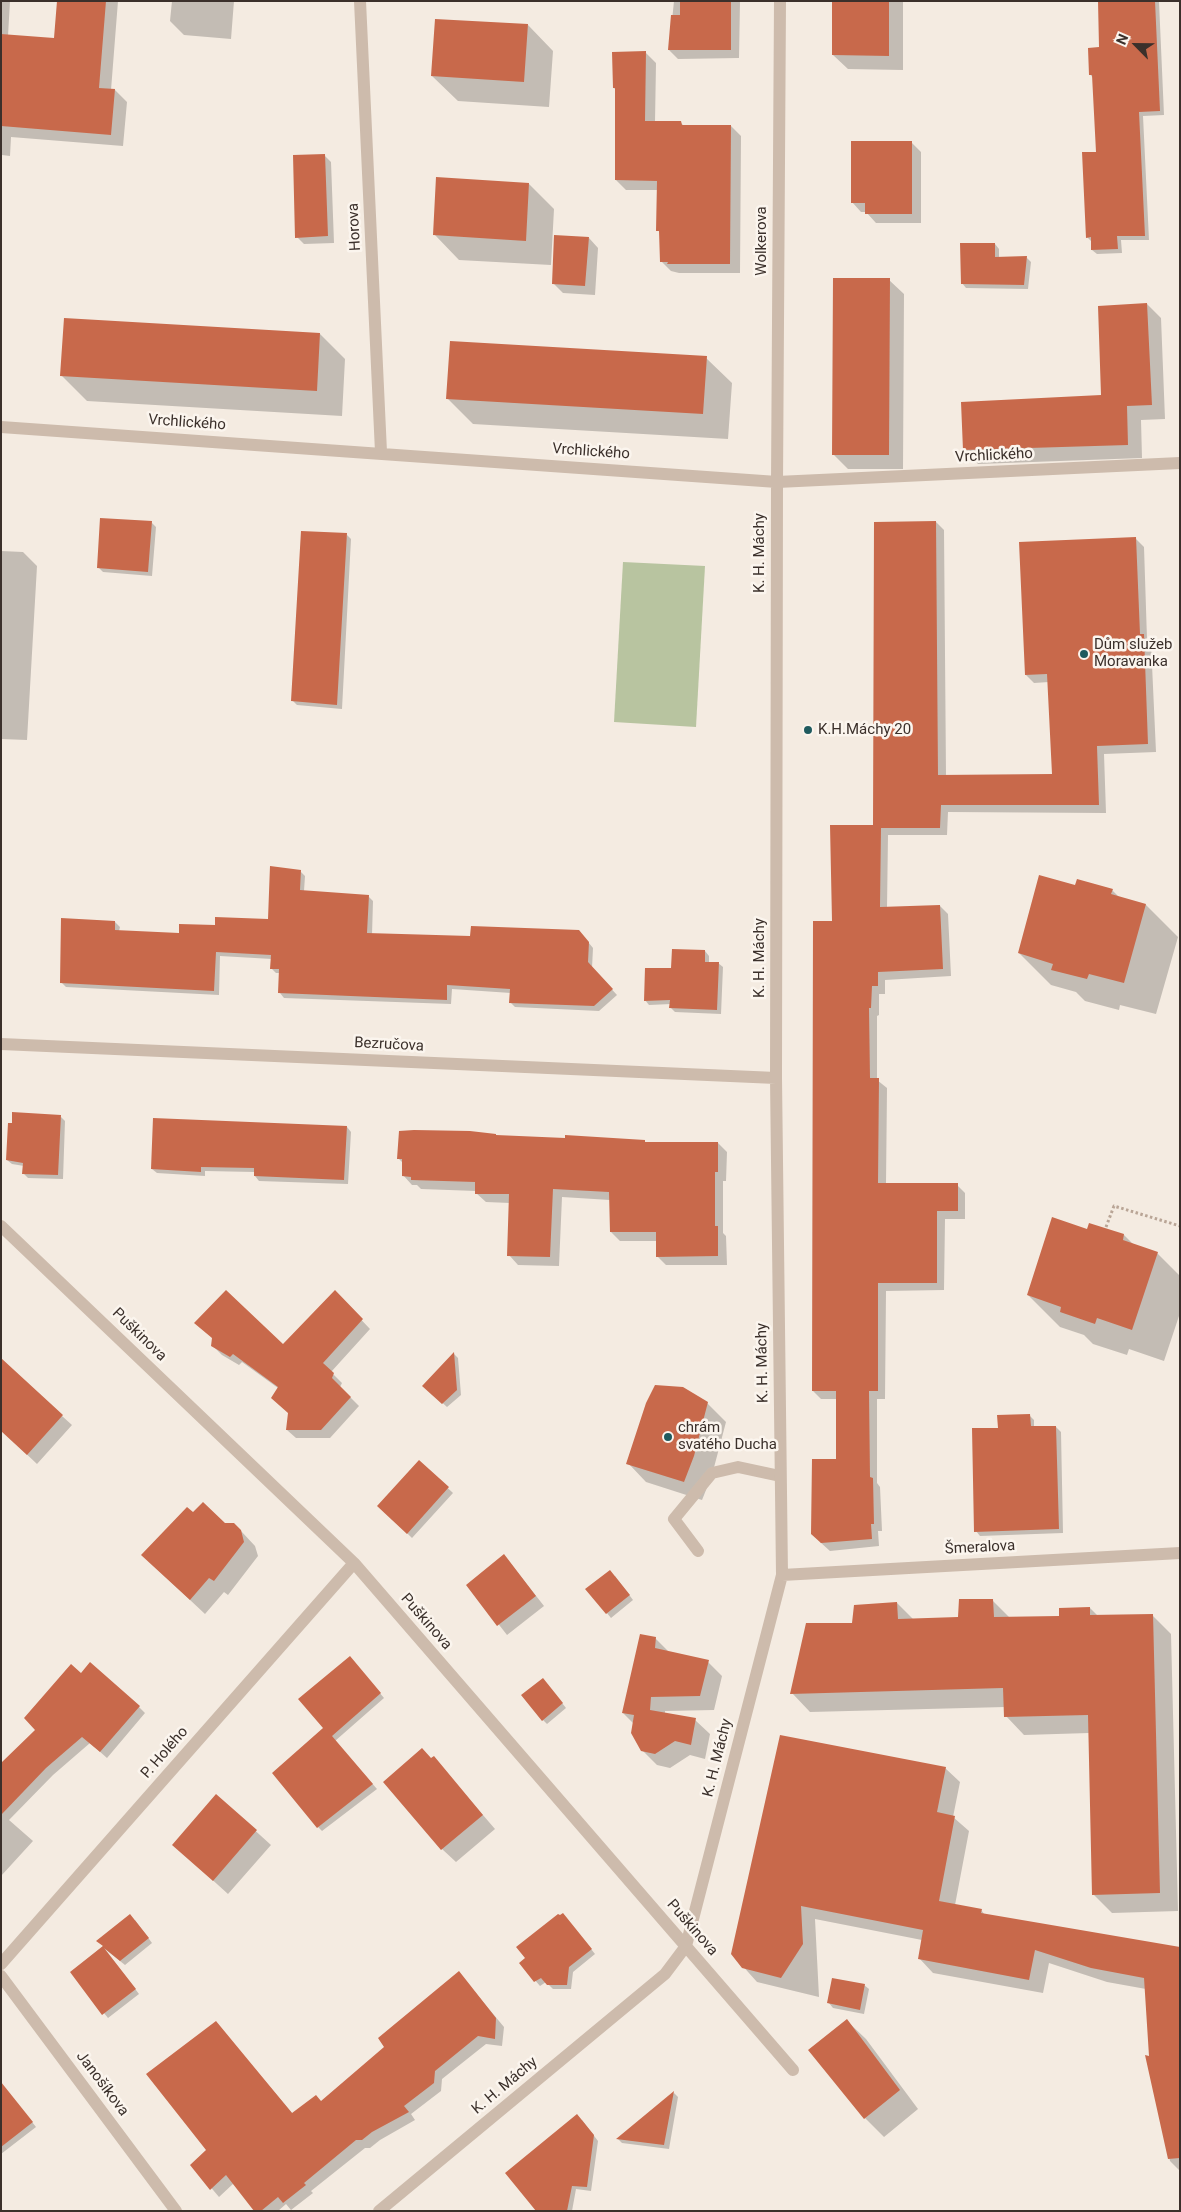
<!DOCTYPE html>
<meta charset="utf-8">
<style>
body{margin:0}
#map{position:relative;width:1181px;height:2212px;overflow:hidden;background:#f4ebe1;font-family:Roboto,sans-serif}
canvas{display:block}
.frame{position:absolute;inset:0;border:2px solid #3b302b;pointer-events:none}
.north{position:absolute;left:1111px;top:20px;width:50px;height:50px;-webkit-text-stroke:4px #fbf5ee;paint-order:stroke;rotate:293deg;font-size:14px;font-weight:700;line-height:20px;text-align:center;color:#3b302b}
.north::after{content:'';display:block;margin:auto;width:18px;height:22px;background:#3b302b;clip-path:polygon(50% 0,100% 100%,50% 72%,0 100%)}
</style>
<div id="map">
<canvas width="1181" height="2212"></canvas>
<div class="frame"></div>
<div class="north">N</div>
</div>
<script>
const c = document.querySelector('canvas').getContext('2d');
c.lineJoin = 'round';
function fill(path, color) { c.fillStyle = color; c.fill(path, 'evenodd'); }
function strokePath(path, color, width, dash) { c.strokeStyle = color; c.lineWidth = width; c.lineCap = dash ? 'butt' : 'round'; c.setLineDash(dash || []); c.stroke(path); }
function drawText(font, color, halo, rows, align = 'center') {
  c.font = font + ' Roboto,sans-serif'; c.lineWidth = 5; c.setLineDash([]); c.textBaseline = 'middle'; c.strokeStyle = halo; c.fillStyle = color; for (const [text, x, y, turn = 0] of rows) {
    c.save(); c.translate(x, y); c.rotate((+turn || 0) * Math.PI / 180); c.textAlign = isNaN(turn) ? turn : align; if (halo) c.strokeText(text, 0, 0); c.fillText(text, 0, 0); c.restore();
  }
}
fill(new Path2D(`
 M623,562L705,566L696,727L614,722Z`), '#b8c4a0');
fill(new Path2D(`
 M1,1H10L8,36L56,39L59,1H118L111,90H115L127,102L123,146L11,137L10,156L2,155L1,167Z
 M172,1H234L231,39L184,35L170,21Z
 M674,1H740L739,58L678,59L669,50Z
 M834,1H903V70L848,69L833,55Z
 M1099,1L1159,2L1164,115L1143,116L1149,240H1121L1122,253L1097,254L1092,250V242L1087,237L1097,153L1093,78L1090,74L1100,48Z
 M528,25L553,51L549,107L458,101L432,76Z
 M646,53L656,63L655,122L681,123L684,126H731L741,136L740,273H679L671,271L661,261L660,233L658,230V190H626L616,180V90L614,88Z
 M912,143L921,152V223H876L866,212H861L852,202Z
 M324,155L331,162L334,243L304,244L297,237Z
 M529,184L554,209L551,265L459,260L434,234Z
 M589,238L598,248L595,295L563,293L553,283Z
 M995,244L999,249V258L1026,257L1031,262L1028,289L966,288L962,283Z
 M889,280L904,294L903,469H848L834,455Z
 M1147,304L1161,318L1165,419L1141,420L1142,458L978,464L964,449L1102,396Z
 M320,334L345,359L342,416L87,401L62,376Z
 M706,358L732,383L728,439L473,424L448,399Z
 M151,522L156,527L152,576L103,572L99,568Z
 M936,522L944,530L946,776L1053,775L1049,682L1034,683L1026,675L1021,544L1136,539L1144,547L1147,639L1151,643L1156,752L1104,754L1106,813L948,812L947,835H888L887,908L940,906L948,914L951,976L885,980V994H879V1015L877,1016V1080L887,1088L886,1184L957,1185L965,1193V1219H945L944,1290L886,1291L885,1399H877V1483L880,1487L882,1531H878L879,1546L830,1551L820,1542L838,1460V1399H821L813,1391L833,922L875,826Z
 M347,535L351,539L342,709L297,705L292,700Z
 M1,551L23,552L37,566L27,740L1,739Z
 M300,871L305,876L304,891L368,896L373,901L372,935L472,937H584L593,948L592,968L617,995L599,1011L515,1007L510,1002L511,993L452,989L451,1004L284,998L280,993L281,973H276L271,968L272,959L220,956L219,995L66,987L61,982L115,922L120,927L119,931L180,934L216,926L269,920Z
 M1076,886L1112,890L1121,899L1146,905L1178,937L1156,1014L1120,1005L1119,1010L1085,1001L1076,992L1051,985L1019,953Z
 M705,951L709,956V963H718L723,967L721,1014L675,1012L670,1007L671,1004L649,1005L645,1000L672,969Z
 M61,1117L65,1121L63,1179L28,1178L24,1174V1166L12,1164L7,1160Z
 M347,1127L351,1132L348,1184L259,1181L255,1176V1172L205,1171V1176L157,1173L152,1169Z
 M497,1137L644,1141L647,1143H718L727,1152L726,1181H723V1233L726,1236L727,1265H666L657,1256V1241H620L611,1232L610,1200L562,1197L559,1266L518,1265L509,1255L510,1203L486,1202L476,1193V1191L421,1189L417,1185H412L403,1175V1163L398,1158Z
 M1090,1224L1124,1235L1134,1245L1157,1253L1180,1276V1313L1164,1361L1129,1349L1127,1355L1093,1344L1084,1335L1060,1327L1028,1295L1088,1230Z
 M335,1292L370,1329L331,1372L342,1383L340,1387L359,1406L330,1438H296L287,1430L289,1413L278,1388L242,1362L239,1365L222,1355L213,1346L214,1339L196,1323L283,1346Z
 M454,1354L458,1358L461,1395L447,1407L424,1386Z
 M707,1403L726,1422L712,1475L702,1500L646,1482L628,1463Z
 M1029,1415L1034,1420V1428L1056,1427L1061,1432L1063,1533L980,1536L976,1531L999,1429Z
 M62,1416L72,1425L37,1464L1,1430Z
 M419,1461L453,1493L412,1538L379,1506Z
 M193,1514L241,1531L255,1546L258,1556L228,1595L224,1592L205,1614L157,1569Z
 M504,1555L544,1606L507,1635L468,1585Z
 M615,1576L633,1600L611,1618L587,1589Z
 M992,1600L1010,1618L1060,1617L1090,1608L1098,1616L1152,1615L1171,1634L1178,1911L1112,1913L1093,1894L1089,1733L1024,1735L1006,1716L1005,1707L810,1712L792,1693L853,1624L897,1603L914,1620L959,1619Z
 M655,1638L670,1653L708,1662L722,1676L714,1710L665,1711V1714L695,1720L710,1734L705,1759L690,1755L670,1768L657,1765L642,1750L634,1724L623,1713Z
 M354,1662L384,1698L335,1741L377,1789L322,1831L318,1827L325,1728Z
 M81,1675L139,1707L145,1713L107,1758L90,1743L53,1775L9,1820L33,1841L1,1876V1780L37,1730Z
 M547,1684L566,1708L547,1724L543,1720Z
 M433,1757L495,1829L456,1862L442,1849L431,1759Z
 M945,1768L960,1782L953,1817L969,1831L955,1905L981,1910L985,1915L1180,1948V2171L1170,2161L1147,2057L1150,2058L1146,1989L1107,1982L1049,1963L1043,1993L933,1973L919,1958L922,1940L815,1919L819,1997L757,1982L732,1954Z
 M217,1796L271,1845L228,1894L174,1845Z
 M567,1919L595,1954L573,1972L571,1989H553L546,1982L540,1986L521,1964Z
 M135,1920L152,1943L125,1965L105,1949L139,1994L108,2018L71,1972Z
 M459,1973L504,2027L502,2046L486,2044L442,2079L441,2091L411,2114L415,2120L380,2140L370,2148H365L311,2191L313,2193L291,2210L286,2204L278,2211H255L234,2183L219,2197L192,2165L208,2151L216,2023L293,2114L321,2102L386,2047Z
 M864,1985L869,1989L864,2014L833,2008L829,2003Z
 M847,2021L866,2039L918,2109L884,2137L865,2118L810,2050Z
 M1,2083L36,2127L1,2154Z
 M674,2093L678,2097L669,2149L622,2143L618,2139Z
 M582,2120L598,2141L591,2191L576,2189L572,2211H538Z`), '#0003');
fill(new Path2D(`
 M57,1H106L99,88L115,89L111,135L1,126V34L54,38Z
 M680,1H731V50H668L671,15H680Z
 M832,1H889V56L832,55Z
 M1098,1H1155L1160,111L1139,112L1145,236H1117L1118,249L1091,250V237L1086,238L1082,152H1096L1092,75H1089L1088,48L1099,47Z
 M435,19L528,24L524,82L431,76Z
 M646,51L645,121H681L682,125H731L730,264H667L668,262H660L659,231H656L657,181L615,180V88H613L612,52Z
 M851,141H912V214H865V203H851Z
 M325,154L328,236L295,238L293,155Z
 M436,177L529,183L526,241L433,235Z
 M554,235L589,237L585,286L552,284Z
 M960,243H995V257L1027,256L1024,285L961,284Z
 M833,278H890L889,455H832Z
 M1147,303L1152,405L1127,406L1128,445L963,450L961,402L1101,395L1098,306Z
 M64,318L320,333L317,391L60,376Z
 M450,341L707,356L703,414L446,399Z
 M100,518L152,521L148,572L97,568Z
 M936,521L938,775L1052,774L1047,674L1025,675L1019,542L1136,537L1140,634H1144L1148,744L1097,746L1099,805H941L940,828H881L880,907L940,905L943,969L878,972V986H872L871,1008H869L870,1078H879L878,1183H958V1211H937V1283H878V1391H869L870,1477L873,1478L874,1524H871L872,1539L821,1543L811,1534L812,1459H836V1391H812L813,921H832L830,825H873L874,522Z
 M301,531L347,533L337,705L291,701Z
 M270,866L301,870L300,890L369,895L367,933L470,936L471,926L579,930L589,942L588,962L613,989L594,1006L509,1003L510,989L447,985V1000L278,993L279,969H270L271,955L216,952L214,991L60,983L61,918L115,921V930L179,933V924L215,925V917L268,919Z
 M1039,875L1075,885L1077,879L1113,889L1111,894L1146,904L1124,983L1089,974L1087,979L1051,970L1053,964L1018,953Z
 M672,949L705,950V962H719L717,1010L669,1008L670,1000L644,1001L645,968H671Z
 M12,1112L61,1115L58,1175L22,1174L23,1163L6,1160L8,1123H12Z
 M153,1118L347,1126L344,1180L254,1176V1168L201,1167V1172L151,1169Z
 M414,1130L470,1131L496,1134V1135L565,1138V1135L645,1140V1142H718V1172H715V1226H718V1256L656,1257V1232H610L609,1192L553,1189L550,1257L507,1256L509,1194H475V1182L411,1180V1177L402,1176V1159H397L399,1131Z
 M1052,1217L1087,1229L1089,1223L1124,1234L1123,1240L1158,1252L1132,1330L1097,1318L1095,1324L1060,1312L1061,1307L1027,1295Z
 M226,1290L283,1344L335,1290L363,1319L323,1363L334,1373L332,1378L351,1397L321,1430H286L288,1413L271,1398L278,1387L233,1354L230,1357L211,1346L212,1338L194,1323Z
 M454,1352L457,1390L442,1404L422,1386Z
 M1,1358L63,1415L27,1455L1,1431Z
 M655,1385L683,1387L708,1402L694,1456L684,1482L626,1464L646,1403Z
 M1030,1414L1031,1426H1056L1059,1529L974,1532L972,1428H998L997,1415Z
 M419,1460L449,1487L407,1534L377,1506Z
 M203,1502L225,1523H234L241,1530L244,1542L214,1581L209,1578L190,1600L141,1555L187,1507L193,1512Z
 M504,1554L536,1596L497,1626L466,1585Z
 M610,1570L630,1595L606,1614L585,1589Z
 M959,1599H993L994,1617L1059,1616V1608L1090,1607V1615L1153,1614L1160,1893L1092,1895L1088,1715L1004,1717L1003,1688L790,1694L806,1623H852L854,1605L897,1602L898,1619L958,1617Z
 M640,1634L656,1637L655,1648L709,1660L700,1696L651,1697L650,1710L696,1718L691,1745L675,1741L655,1754L641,1751L631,1733L634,1715L622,1713Z
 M350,1656L381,1693L332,1736L373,1784L317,1828L272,1773L323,1728L298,1699Z
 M90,1662L140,1706L100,1752L82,1737L46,1768L1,1815V1763L35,1730L24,1718L71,1664L81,1673Z
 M543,1678L563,1703L542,1721L521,1695Z
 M780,1735L946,1767L937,1812L955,1816L939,1901L982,1909L981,1913L1180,1947V2158L1168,2159L1145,2055L1149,2056L1144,1978L1091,1968L1035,1950L1029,1980L918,1959L923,1930L801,1906L803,1944L781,1978L742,1968L731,1954Z
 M422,1748L431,1758L434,1756L483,1815L441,1850L383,1782Z
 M216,1794L257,1830L213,1881L172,1845Z
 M563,1913L592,1949L569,1967L567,1985H547L541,1978L534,1982L519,1963L525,1958L516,1947L558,1914L560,1915Z
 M130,1914L149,1938L120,1961L104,1948L136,1989L102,2015L70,1972L103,1946L96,1941Z
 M459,1971L496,2018L495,2039L478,2036L435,2071L434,2083L404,2106L409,2112L372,2132L362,2140H356L304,2183L306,2185L283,2203L278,2197L261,2211H254L226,2175L210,2190L190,2165L206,2150L146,2074L216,2021L292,2113L316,2095L321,2101L384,2047L378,2038Z
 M832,1978L865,1984L860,2010L827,2003Z
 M847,2019L900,2090L864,2119L808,2050Z
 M1,2082L33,2122L1,2147Z
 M674,2091L664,2145L616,2139Z
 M577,2114L594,2135L587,2187L572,2186L567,2211H536L505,2173Z`), '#c8694b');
strokePath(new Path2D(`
 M1106,1227L1114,1206L1180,1226`), '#b9a596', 3, [2.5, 2.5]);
strokePath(new Path2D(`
 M698,1551L674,1519L712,1473L738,1467L780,1476`), '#cdbbac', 12);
strokePath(new Path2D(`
 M360,1L381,452
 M1,427L777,482L1180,463
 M1,1044L776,1078
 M1,1226L354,1563L793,2070
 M782,1575L1180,1553
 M1,1964L354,1563
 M1,1976L176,2211
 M379,2211L665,1974L686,1946L782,1575L776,1078L777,482L780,1`), '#cdbbac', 12);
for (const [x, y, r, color] of [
 [1084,654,5,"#1f5a5e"],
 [808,730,5,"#1f5a5e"],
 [668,1437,5,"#1f5a5e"]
]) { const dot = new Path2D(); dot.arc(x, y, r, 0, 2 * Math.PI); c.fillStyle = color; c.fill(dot); strokePath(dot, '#fbf5ee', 2); }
drawText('15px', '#3b302b', '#fbf5ee', [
 ["Horova",355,227,-93],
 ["Wolkerova",762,241,-90],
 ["Vrchlického",187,423,4],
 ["Vrchlického",591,452,4],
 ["Vrchlického",994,456,-3],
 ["K. H. Máchy",760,553,-90],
 ["K. H. Máchy",760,958,-90],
 ["Bezručova",389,1045,3],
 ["Puškinova",139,1335,44],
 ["K. H. Máchy",763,1363,-91],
 ["Šmeralova",980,1548,-3],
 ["Puškinova",426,1622,49],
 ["P. Holého",165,1753,-49],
 ["K. H. Máchy",718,1758,-76],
 ["Puškinova",692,1928,49],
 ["Janošíkova",102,2084,53],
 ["K. H. Máchy",505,2086,-40]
]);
drawText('15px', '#3b302b', '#fbf5ee', [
 ["Dům služeb",1094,645],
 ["Moravanka",1094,662],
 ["K.H.Máchy 20",818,730],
 ["chrám",678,1428],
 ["svatého Ducha",678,1445]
], 'left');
</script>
